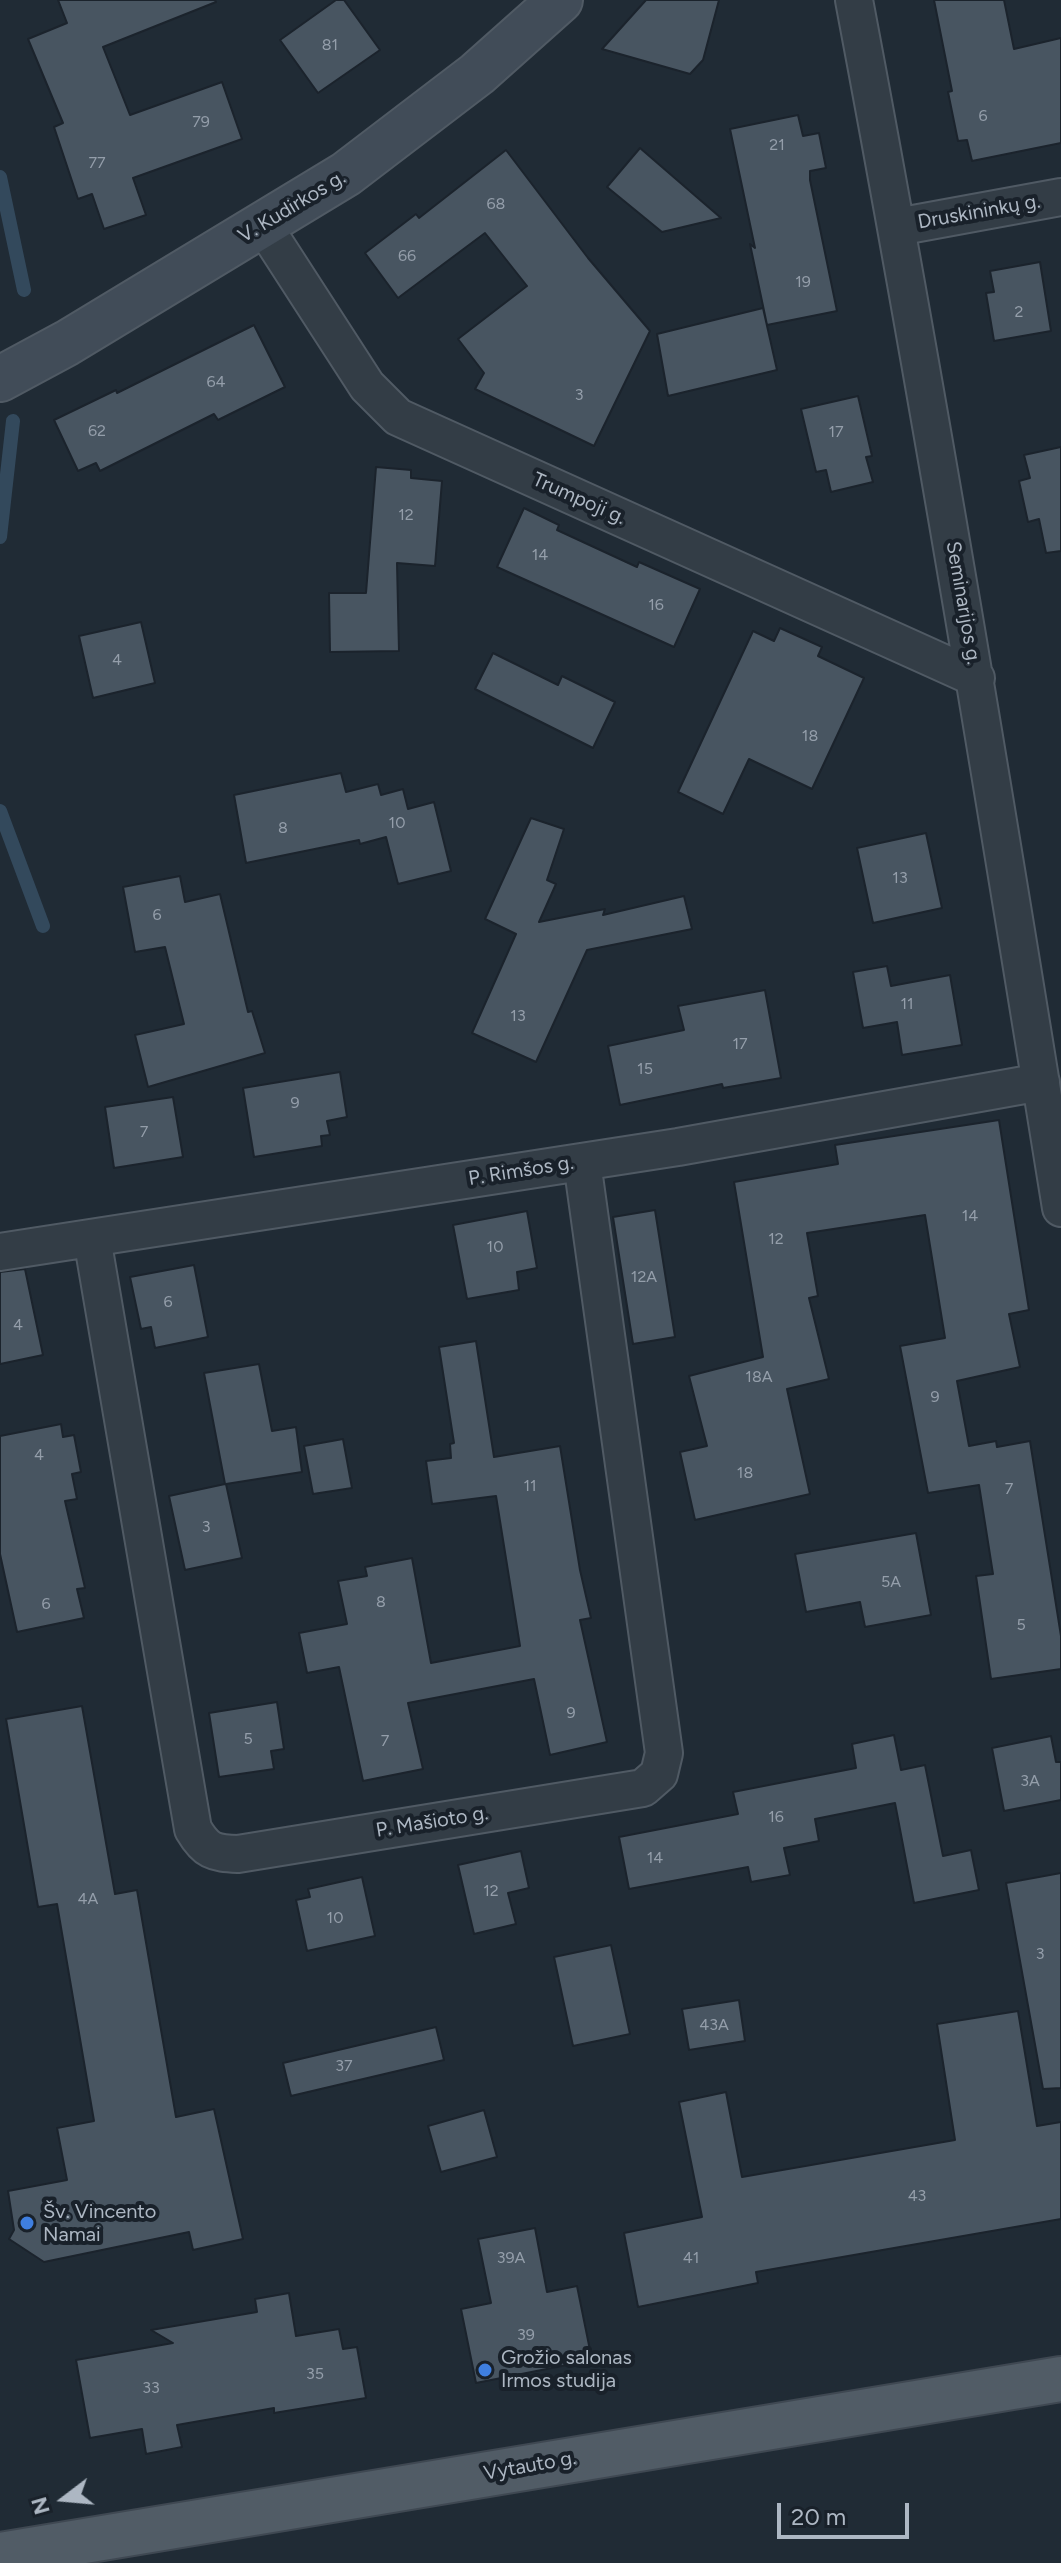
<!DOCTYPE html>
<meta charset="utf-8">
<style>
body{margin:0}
#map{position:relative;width:1061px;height:2563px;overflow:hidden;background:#202b35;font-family:Figtree,sans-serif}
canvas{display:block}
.north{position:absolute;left:24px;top:2459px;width:80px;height:80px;-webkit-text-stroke:6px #19212a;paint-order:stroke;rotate:254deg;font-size:22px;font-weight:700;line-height:32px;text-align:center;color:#adb7c3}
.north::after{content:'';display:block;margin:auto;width:28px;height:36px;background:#adb7c3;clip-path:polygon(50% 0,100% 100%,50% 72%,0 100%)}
.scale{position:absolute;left:777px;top:2503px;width:132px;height:36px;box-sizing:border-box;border:4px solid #adb7c3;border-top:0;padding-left:10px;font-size:24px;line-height:28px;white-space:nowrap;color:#adb7c3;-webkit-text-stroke:6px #19212a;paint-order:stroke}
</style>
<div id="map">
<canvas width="1061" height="2563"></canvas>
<div class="north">N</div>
<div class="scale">20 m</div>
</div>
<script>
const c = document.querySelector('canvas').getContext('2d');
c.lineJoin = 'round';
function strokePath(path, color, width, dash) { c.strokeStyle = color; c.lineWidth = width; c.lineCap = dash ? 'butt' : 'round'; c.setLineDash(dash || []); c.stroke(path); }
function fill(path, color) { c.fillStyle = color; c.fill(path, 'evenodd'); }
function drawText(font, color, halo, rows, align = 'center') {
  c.font = font + ' Figtree,sans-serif'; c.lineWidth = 8; c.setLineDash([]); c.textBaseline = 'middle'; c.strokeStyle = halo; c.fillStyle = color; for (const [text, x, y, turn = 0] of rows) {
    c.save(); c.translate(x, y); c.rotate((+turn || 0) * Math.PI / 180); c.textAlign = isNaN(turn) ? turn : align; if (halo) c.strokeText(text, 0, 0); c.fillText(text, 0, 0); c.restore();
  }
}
strokePath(new Path2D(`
 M0,177L24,290
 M0,537L13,421
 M0,811L43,926`), '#33495c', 14);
const building = new Path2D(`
 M58,0H215L216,2L103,47L130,115L222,82L242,139L133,178L146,215L104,229L92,194L78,199L54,127L63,123L28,39L67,23Z
 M336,0H344L380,50L318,93L280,40Z
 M646,0H719L703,60L690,74L602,49Z
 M934,0H1004L1014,49L1061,38V143L972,161L967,140L958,141L948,92L952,91Z
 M798,115L803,136L819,133L826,168L810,171V180L837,311L767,325L750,244L755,248L730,129Z
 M640,148L721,218L662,232L607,187Z
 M506,150L588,258L650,331L594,446L475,389L484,373L458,339L527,286L485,233L398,298L365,253L416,214L419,218Z
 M1040,262L1051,331L994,341L986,293L994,292L990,271Z
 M763,308L777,370L668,396L657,334Z
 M254,325L285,387L218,420L214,414L100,471L96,463L78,471L54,420L116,390L117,393Z
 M858,396L872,456L866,457L873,482L831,492L826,470L816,472L801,409Z
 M1061,447V551L1046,553L1039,519L1028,522L1019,481L1030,478L1024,455Z
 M376,467L411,470V478L442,481L435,566L397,563L399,651L330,652L329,593H366Z
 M524,508L559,525L557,530L637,567L639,562L700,589L674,647L497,567Z
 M141,622L155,683L93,698L79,636Z
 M780,628L822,647L818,656L864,678L812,789L749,759L723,814L678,792L753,631L774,641Z
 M493,653L558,685L562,676L615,702L593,748L475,689Z
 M341,773L346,792L378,784L381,795L403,789L408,809L434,802L451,871L398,884L386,837L360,844L359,840L246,863L234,795Z
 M531,818L564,829L547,880L556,884L539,922L605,909L603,915L684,896L692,929L587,950L536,1062L472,1033L516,934L485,919Z
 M926,833L942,908L873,923L857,848Z
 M180,876L185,902L220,894L248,1012L252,1011L265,1053L148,1087L135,1035L184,1024L165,947L135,952L123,887Z
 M887,966L891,986L950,975L962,1045L902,1055L897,1022L863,1028L853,972Z
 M765,990L781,1078L723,1088L722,1084L620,1105L608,1046L684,1030L678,1006Z
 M340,1072L347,1117L327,1121L330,1135L321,1136L322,1146L254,1157L243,1088Z
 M173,1097L183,1157L114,1168L105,1107Z
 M999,1120L1029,1310L1009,1314L1020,1367L957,1381L969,1446L996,1441L997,1447L1030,1441L1061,1636V1669L991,1679L976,1576L993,1574L979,1485L928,1493L900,1346L945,1338L925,1215L807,1233L818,1296L809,1298L829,1379L787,1389L810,1494L695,1520L680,1452L707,1446L689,1376L763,1357L734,1182L838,1164L835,1145Z
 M655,1210L675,1337L633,1344L613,1217Z
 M527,1211L537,1268L517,1272L519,1290L467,1299L453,1225Z
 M194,1265L208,1337L155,1348L151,1327L141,1329L130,1277Z
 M25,1269L43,1355L0,1364V1272Z
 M476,1341L494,1457L560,1446L580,1570L591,1618L580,1620L607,1742L550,1755L534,1679L408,1703L423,1769L363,1781L339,1667L307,1673L299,1633L347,1624L338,1581L367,1576L365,1567L412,1558L431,1663L520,1646L496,1496L432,1504L426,1461L451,1458L450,1444L454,1443L439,1347Z
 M259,1364L272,1431L296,1427L302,1472L226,1484L242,1558L185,1570L169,1496L225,1484L204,1373Z
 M61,1424L63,1437L74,1435L81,1472L72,1474L77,1499L65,1501L85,1588L77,1589L84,1618L17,1632L0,1554V1436Z
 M343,1439L352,1488L313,1494L304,1446Z
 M916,1533L931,1615L865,1627L860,1602L806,1612L795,1554Z
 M277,1702L284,1749L271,1751L274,1769L219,1777L209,1713Z
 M82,1706L115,1894L137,1890L176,2117L214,2109L243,2239L193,2250L189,2232L44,2262L9,2239L14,2230L8,2191L67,2180L57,2128L94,2121L57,1904L38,1907L6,1719Z
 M894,1735L901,1770L925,1765L943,1856L971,1850L979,1890L914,1903L895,1803L815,1819L819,1841L784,1848L790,1875L751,1882L748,1867L629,1889L619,1837L738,1814L733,1792L856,1768L852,1744Z
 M1051,1736L1056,1762H1061V1800L1004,1811L992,1748Z
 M521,1851L529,1888L508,1893L516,1924L474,1934L458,1865Z
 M1061,1873V2088L1043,2089L1006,1883Z
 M362,1877L375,1936L307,1951L296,1900L310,1897L308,1889Z
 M611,1945L630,2034L573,2046L554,1957Z
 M739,2000L745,2041L689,2050L682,2009Z
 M1018,2011L1037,2126L1061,2122V2219L756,2272L758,2283L638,2307L624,2233L702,2217L679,2102L726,2092L742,2177L955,2140L937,2024Z
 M436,2027L444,2060L291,2096L283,2063Z
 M484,2110L497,2157L441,2172L428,2126Z
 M535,2228L547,2292L577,2286L592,2360L476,2383L461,2309L491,2303L478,2239Z
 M289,2293L296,2336L339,2329L343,2349L357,2347L366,2398L274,2413V2408L177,2425L182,2447L146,2454L142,2429L90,2438L76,2360L173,2343L151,2330L257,2312L255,2299Z`);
fill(building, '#485561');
strokePath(building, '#1b232c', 2);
const minor = new Path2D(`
 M854,0C930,402 996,805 1061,1208
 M263,225L367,386L398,417L976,678
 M897,227L1061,197
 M92,1238L193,1829C206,1851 213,1853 238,1854L643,1788L659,1774L664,1753L582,1162
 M0,1252L678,1147L1041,1082`);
const secondary = new Path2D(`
 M0,379L67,343L346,174L477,74L560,0`);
const primary = new Path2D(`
 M0,2555L1061,2379`);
strokePath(minor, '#505a64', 40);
strokePath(secondary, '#505a64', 48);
strokePath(primary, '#3f4852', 48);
strokePath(minor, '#333d46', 36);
strokePath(secondary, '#414c58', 44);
strokePath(primary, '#515c66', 44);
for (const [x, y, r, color] of [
 [27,2223,8,"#3f7fe0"],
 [485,2370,8,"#3f7fe0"]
]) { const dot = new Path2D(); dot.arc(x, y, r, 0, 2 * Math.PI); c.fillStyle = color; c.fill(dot); strokePath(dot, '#19212a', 3); }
drawText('16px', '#949eaa', null, [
 ["81",330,45],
 ["6",983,116],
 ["79",201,122],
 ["21",777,145],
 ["77",97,163],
 ["68",496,204],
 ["66",407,256],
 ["19",803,282],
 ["2",1019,312],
 ["64",216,382],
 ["3",579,395],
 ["62",97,431],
 ["17",836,432],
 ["12",406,515],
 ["14",540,555],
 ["16",656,605],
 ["4",117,660],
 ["18",810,736],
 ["10",397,823],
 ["8",283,828],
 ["13",900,878],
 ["6",157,915],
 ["11",907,1004],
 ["13",518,1016],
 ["17",740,1044],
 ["15",645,1069],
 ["9",295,1103],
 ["7",144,1132],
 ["14",970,1216],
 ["12",776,1239],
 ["10",495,1247],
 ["12A",644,1277],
 ["6",168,1302],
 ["4",18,1325],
 ["18A",759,1377],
 ["9",935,1397],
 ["4",39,1455],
 ["18",745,1473],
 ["11",530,1486],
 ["7",1009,1489],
 ["3",206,1527],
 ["5A",891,1582],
 ["8",381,1602],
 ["6",46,1604],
 ["5",1021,1625],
 ["9",571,1713],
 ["5",248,1739],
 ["7",385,1741],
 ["3A",1030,1781],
 ["16",776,1817],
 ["14",655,1858],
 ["12",491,1891],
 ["4A",88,1899],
 ["10",335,1918],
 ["3",1040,1954],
 ["43A",714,2025],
 ["37",344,2066],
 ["43",917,2196],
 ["39A",511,2258],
 ["41",691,2258],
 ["39",526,2335],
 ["35",315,2374],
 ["33",151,2388]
]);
drawText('20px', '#adb7c3', '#19212a', [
 ["V. Kudirkos g.",292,207,-31],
 ["Druskininkų g.",979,212,-10],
 ["Trumpoji g.",579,499,24],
 ["Seminarijos g.",963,603,80],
 ["P. Rimšos g.",521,1171,-9],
 ["P. Mašioto g.",432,1822,-9],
 ["Vytauto g.",530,2466,-10]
]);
drawText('20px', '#adb7c3', '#19212a', [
 ["Šv. Vincento",43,2212],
 ["Namai",43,2235],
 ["Grožio salonas",501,2358],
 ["Irmos studija",501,2381]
], 'left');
</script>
